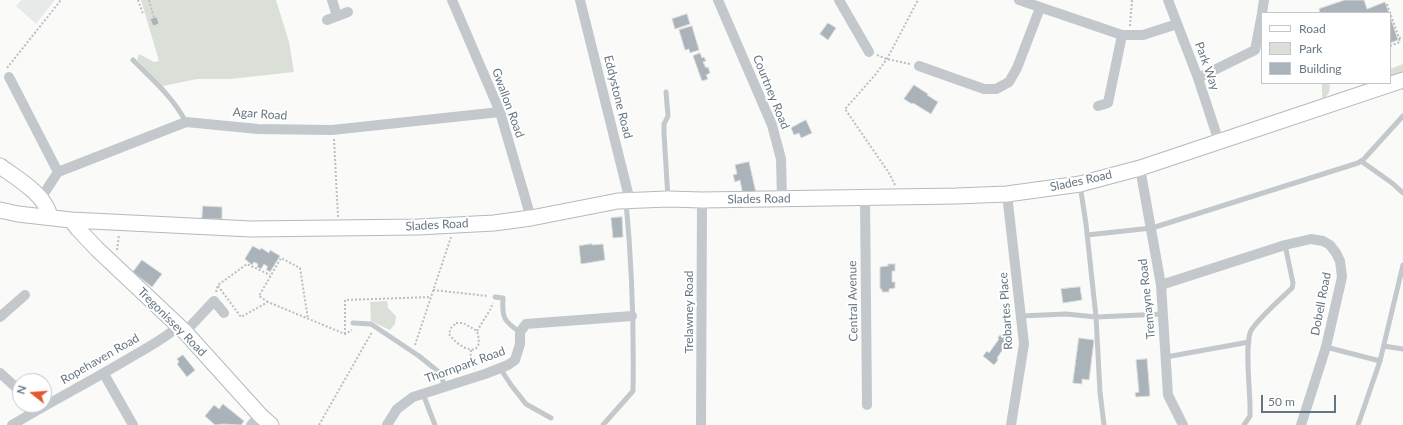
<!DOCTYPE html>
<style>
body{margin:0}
#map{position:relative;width:1403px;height:425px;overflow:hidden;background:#fafaf8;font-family:Lato,sans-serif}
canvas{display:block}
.legend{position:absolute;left:1261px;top:12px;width:130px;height:72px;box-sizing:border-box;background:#fff;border:1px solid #c1c8cd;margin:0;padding:5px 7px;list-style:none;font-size:12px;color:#657683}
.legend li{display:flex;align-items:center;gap:8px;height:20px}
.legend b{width:20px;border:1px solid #c1c8cd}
.north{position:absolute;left:12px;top:373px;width:40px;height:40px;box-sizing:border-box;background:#fff;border:1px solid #c1c8cd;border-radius:50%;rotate:287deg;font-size:11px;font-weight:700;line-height:16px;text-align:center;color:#657683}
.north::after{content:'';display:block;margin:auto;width:14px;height:18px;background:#e4572e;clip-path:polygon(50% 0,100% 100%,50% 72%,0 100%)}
.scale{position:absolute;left:1261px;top:395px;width:75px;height:18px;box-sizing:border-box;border:2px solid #657683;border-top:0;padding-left:5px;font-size:12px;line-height:14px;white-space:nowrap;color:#657683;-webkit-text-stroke:3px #fff;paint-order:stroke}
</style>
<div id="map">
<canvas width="1403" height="425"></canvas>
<ul class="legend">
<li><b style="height:5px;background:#fff"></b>Road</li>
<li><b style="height:11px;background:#dadfd7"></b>Park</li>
<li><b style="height:11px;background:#aab3b9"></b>Building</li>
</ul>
<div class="north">N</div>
<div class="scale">50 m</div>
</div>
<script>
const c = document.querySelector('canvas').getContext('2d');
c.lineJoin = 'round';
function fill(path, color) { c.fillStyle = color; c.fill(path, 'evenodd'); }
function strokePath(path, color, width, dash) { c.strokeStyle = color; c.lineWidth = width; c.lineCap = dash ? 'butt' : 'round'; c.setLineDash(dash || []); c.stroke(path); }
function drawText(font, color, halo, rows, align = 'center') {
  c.font = font + ' Lato,sans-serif'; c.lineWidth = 4; c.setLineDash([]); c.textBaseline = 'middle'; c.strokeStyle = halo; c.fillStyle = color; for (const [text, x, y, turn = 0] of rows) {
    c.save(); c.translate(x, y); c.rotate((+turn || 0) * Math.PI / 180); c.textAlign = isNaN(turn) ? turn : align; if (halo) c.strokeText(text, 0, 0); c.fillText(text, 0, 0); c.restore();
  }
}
fill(new Path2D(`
 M21,0H55L36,24L16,6Z`), '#e8e9e9');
fill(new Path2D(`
 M141,0H276L289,42L294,72L230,79H197L163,86L137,60L139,54L154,62L159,61Z
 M1403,64V72L1390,76V69Z
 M1324,83H1329C1331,90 1329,95 1323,99L1322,96V84Z
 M387,301L388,308L396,316L395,324L390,330L371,321L370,302Z`), '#dadfd7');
const building = new Path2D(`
 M1345,0H1364L1367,9L1385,2L1389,13H1320L1319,9Z
 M687,14L690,24L675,29L672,19Z
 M1390,16L1398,40L1390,43Z
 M157,17L159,24L153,26L150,19Z
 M828,23L836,28L828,40L820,34Z
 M692,26L699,50L690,53L689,49L685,50L679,30Z
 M700,53L702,58L704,57L706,61L703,62L706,68L708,67L710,73L706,75L708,79L702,81L693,56Z
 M914,85L928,94L927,95L938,102L931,114L913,103L912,104L904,99Z
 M806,120L812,133L801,138L799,133L794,135L791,128Z
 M749,162L756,193L743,195L740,180L735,182L733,175L737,174L735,165Z
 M203,206L222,207V219H202Z
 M622,217L623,237L613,238L611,218Z
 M592,244V245L603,244L605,260L581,264L579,246Z
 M253,246L260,250L261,248L269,253L270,250L280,256L270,272L266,269L268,267L264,264L261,269L257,267L258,264L254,262L252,265L245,259Z
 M142,260L162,274L152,287L133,272Z
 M888,264H895V271H892V282H895V288L889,289V292H882V289H880V267L888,266Z
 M1080,287L1082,300L1063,303L1061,289Z
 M1002,333L1007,337L1005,339L1010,343L1005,351L1003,349L997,358L998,360L994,365L983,356L987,351L989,353L999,339L998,338Z
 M1079,338L1094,340L1089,380L1082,379V384L1073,383Z
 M183,355L195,370L187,377L177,364L179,362L177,359Z
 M1147,359L1150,396L1136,397L1135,393L1139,392L1136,360Z
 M223,404L244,421L241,425L223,424L215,425L205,416L214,405L219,409Z`);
fill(building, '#aab3b9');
strokePath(building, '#dcdcda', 1);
const secondary = new Path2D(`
 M0,166C18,179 46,195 50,217
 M0,210L18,214L71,220L251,229L418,227L494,223L531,218L618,201L668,199L702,200L956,196L1007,194L1080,184L1140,168L1403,80
 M71,220L78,229L97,249L185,332L260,415L271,425`);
strokePath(secondary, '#b3babf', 17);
strokePath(new Path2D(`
 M138,0L143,14
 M149,0L154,18
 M1387,4L1399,38L1403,37
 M1130,26L1132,0
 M1390,46L1400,42L1399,38
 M877,55L887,59L910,64
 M7,68L61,0
 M334,139L338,217
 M895,185L889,173L845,109L875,75L887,59L918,0
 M117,250L119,235
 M218,286L241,317L268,302L345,334L352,330
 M433,290L488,296
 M216,292L218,285L247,264L270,275
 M268,302L259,296L281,258L300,268L308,319
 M456,323H463L477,331C486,361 459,349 449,334L451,328Z
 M477,331L490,310L493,303
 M345,334V300L431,297
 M415,345L451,237
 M471,350L470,365L475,368
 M319,425L372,332`), '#bbbfc2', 2, [2, 2]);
strokePath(new Path2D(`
 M133,60C153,80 172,96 186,122
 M666,92L668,116L664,124V134L668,198
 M1361,161L1392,183L1403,193
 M1080,185L1086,224L1096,317L1163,314
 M1087,235L1152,228L1358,163L1363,160L1403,116
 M495,297L503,298C502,317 503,321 520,332
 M1021,316L1066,314L1096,317L1100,392L1104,425
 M353,323L371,324L419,356L440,373L445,387
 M1384,346L1403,349
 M1326,347L1380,361
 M1166,357L1249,342
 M500,368L511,385L526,404L551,418
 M423,394L435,425
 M603,425L633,391C634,328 632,265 626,202
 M1244,425L1250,416V407C1250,389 1245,349 1250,333C1253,323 1283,297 1292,288L1293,283L1285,245
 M1358,425L1380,361L1403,265`), '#c3c8cc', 5);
strokePath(new Path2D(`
 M332,0L337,16
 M452,0L500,112L531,218
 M580,0L630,201
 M718,0L772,125L781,159L782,198
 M839,0L869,52
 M1019,0L1122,35H1143L1177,24
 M1168,0L1198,78L1219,142
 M1262,13L1264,0
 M327,20L348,12
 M919,66L984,89H996L1009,82L1017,68L1040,8
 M9,77L58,172
 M1198,78L1255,50L1262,14
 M1098,106L1108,103L1122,35
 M1140,168L1161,285L1168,395L1183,425
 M1007,194L1024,344L1011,425
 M865,197L867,405
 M41,198L58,172L186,122L258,129L332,130L500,112
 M1161,285L1285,245L1311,239L1323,241L1330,245L1336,253L1340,261L1342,277L1326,347L1301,425
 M0,317L25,295
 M185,332L214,301L224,313
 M0,373L20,391
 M104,374L133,425
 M12,425C52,401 93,380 133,356C149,347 165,338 179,326
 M251,425L260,415
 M387,425L397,409L413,397L485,374L508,365L515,360L520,344V332L526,324L632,316
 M701,425L702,200`), '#c3c8cc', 10);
strokePath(secondary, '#fff', 15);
drawText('12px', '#657683', '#fff', [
 ["Park Way",1207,66,70],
 ["Courtney Road",771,92,68],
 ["Eddystone Road",618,97,76],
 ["Gwallon Road",508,103,70],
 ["Agar Road",260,114,4],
 ["Slades Road",1081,181,-12],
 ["Slades Road",759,199,-1],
 ["Slades Road",437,225,-3],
 ["Tremayne Road",1147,299,-96],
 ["Central Avenue",853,301,-91],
 ["Dobell Road",1321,304,-79],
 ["Robartes Place",1006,311,-94],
 ["Trelawney Road",689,312,-90],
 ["Tregonissey Road",172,322,45],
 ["Ropehaven Road",100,359,-30],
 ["Thornpark Road",465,365,-20]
]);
</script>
